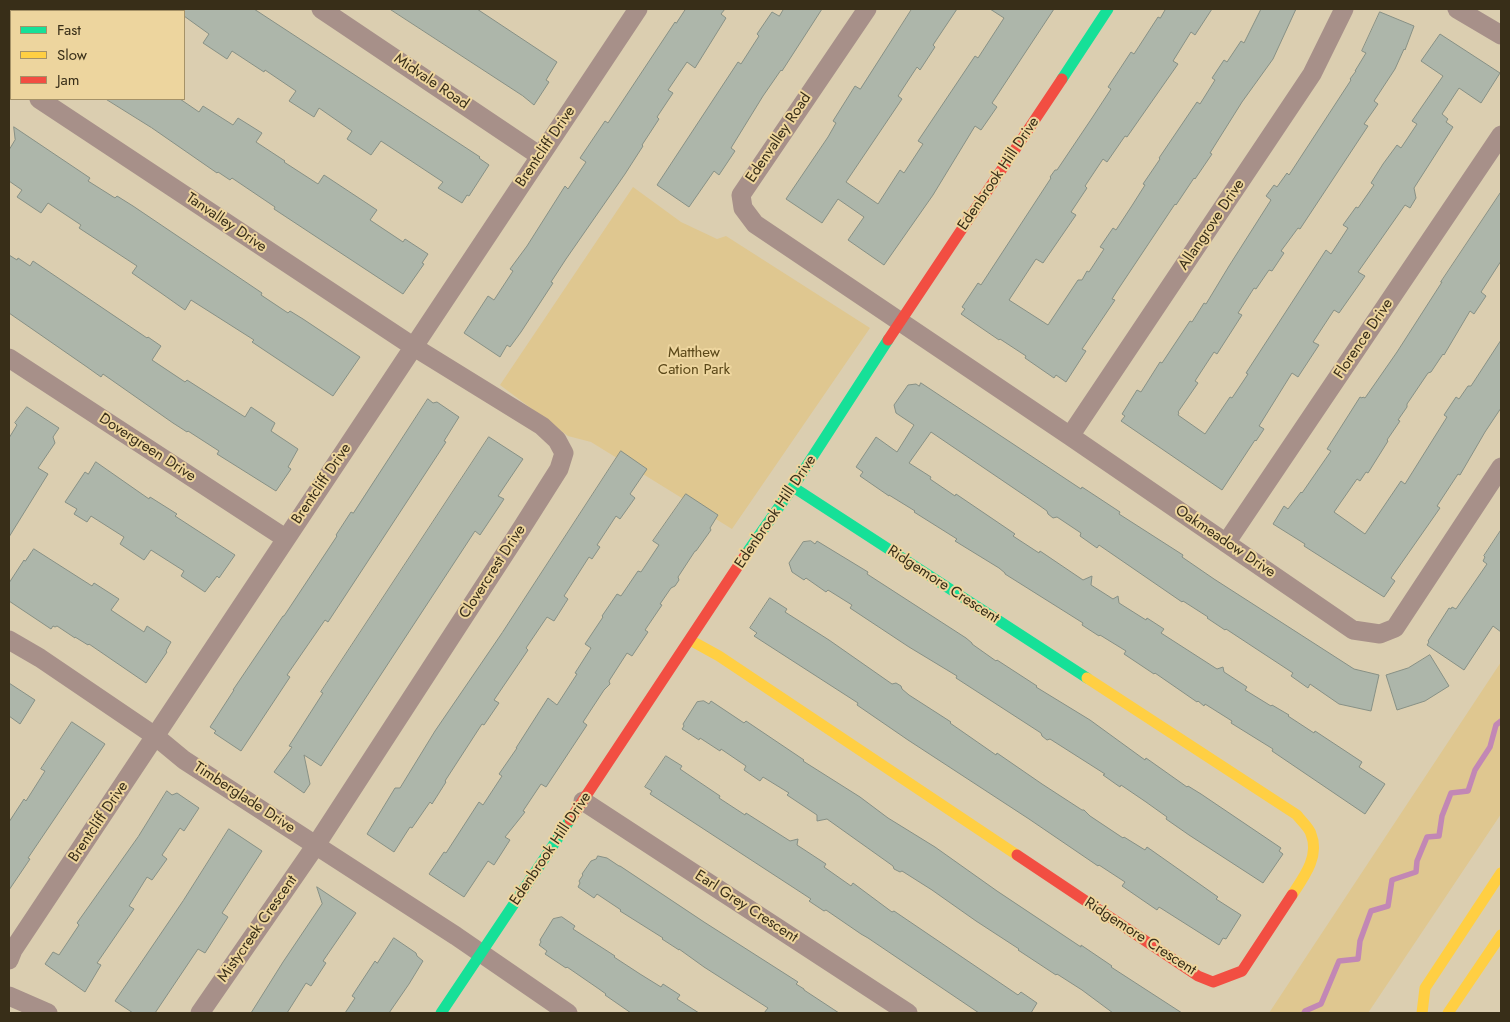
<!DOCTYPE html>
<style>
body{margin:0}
#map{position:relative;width:1510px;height:1022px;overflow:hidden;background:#dbceb0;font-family:Jost,sans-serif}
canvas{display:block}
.frame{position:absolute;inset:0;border:10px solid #382e18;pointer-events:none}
.legend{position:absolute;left:10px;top:10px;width:175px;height:90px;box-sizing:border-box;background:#edd59e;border:1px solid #a59268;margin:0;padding:6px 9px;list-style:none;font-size:15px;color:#382e18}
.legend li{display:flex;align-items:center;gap:10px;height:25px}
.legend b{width:25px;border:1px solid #a59268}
</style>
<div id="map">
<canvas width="1510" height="1022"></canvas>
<div class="frame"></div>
<ul class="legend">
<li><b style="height:6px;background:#16e098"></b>Fast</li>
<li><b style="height:6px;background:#ffcf43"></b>Slow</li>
<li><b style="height:6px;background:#f24e42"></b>Jam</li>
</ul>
</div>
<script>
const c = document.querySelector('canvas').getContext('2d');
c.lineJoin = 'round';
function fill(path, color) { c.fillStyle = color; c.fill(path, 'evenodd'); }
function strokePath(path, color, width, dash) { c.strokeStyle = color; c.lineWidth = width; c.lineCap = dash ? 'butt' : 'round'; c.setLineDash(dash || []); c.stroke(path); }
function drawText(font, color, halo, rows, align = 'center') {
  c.font = font + ' Jost,sans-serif'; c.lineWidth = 4; c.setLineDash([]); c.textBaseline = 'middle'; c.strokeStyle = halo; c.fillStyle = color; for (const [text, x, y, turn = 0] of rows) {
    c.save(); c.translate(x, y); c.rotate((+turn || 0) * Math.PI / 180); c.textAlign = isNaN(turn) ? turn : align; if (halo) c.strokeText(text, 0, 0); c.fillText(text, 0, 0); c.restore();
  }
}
fill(new Path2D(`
 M633,187L681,222L717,239L726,236L870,328L732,529L591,442L568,436L500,385Z
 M1501,662V814L1368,1013H1269Z`), '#dfc790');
strokePath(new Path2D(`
 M1304,1013L1305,1011L1321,1004L1339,961L1358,959L1360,941L1371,911L1388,906L1392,880L1416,872L1417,861L1427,837L1439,836L1442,816L1451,793L1468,791L1475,770L1490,747L1496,725L1501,721`), '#c287b5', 5.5);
const building = new Path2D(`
 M172,9H254L480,157L479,158L489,165L469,196L467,195L462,203L438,188L443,182L381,141L371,155L347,139L352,131L319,108L314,117L289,101L296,91L265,70L264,72L232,51L227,59L203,43L209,34L184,16V11H176Z
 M390,9H477L557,62L546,80L549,82L534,105L523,96Z
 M686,9H725L721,14L726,18L695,68L687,62L668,90L673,93L657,117L659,119L642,145L643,146L625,174L566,259L551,282L553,283L521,332L510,347L507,345L500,357L464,333L488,296L494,300L513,271L510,269L527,246L565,186L568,189L586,162L580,158L605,121L608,123L675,22L676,23Z
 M784,9H822L782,71L781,70L763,96L731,148L735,151L719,175L714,171L689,207L657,185L738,62L741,64L759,36L757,34L772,12L779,16Z
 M912,9H957L933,45L935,47L920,70L917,67L898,96L902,99L846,182L878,204L900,170L904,173L923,144L918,141L975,56L978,58L1004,18L990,9H1054L992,103L997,107L981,130L975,126L933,195L884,265L848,240L864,217L838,199L822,223L786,199L828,137L836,123L833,121L855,86L860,89Z
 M1166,9H1212L1195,35L1191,32L1173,61L1178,64L1127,137L1125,136L1107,162L1103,159L1085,186L1087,188L1071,212L1076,215L1043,263L1036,259L1009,300L1048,325L1078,280H1082L1087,271L1089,272L1104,249L1100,247L1113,228L1116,230L1133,204L1145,185L1143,184L1160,159L1159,158L1197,102L1200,104L1215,80L1212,78L1224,60L1227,62L1241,41L1244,43L1261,9H1296L1273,59L1242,102L1210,153L1212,154L1195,179L1194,178L1176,205L1175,204L1117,291L1112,299L1115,300L1082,349L1086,351L1066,382L1056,375L1054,378L1025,358L1026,356L1000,339L999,340L961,314L965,309L962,307L978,283L981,285L1051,178L1050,177L1055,170H1057L1092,118L1111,89L1108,87L1131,52L1134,54L1158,17L1160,18Z
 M1380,12L1414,26L1405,50L1404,49L1395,69L1374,101L1378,104L1364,124L1368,126L1300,229L1298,228L1281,251L1284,253L1272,271L1269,270L1256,289L1254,288L1238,313L1242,315L1217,354L1214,352L1195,381L1198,383L1178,412L1179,413L1178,415L1205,434L1230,397L1232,398L1248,374L1246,373L1326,250L1331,254L1348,228L1343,225L1356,207L1358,208L1374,185L1371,183L1383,164L1397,145L1401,148L1417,124L1412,121L1443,76L1421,61L1440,34L1500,73L1481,103L1459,88L1442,114L1448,119L1446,122L1453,127L1414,188L1416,198L1410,208L1405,205L1358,272L1365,276L1339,313L1334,310L1313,342L1319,345L1298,377L1292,373L1259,426L1264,429L1256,441L1255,440L1222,490L1121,421L1125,416L1122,414L1137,390L1141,392L1160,362L1162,363L1190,321L1192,322L1204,303L1206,304L1229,266L1271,200L1266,196L1274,185L1277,187L1287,173L1289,175L1351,80L1350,79L1356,71H1355L1366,53L1362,51Z
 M106,99H180L199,112L203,106L233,125L238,118L262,133L256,142L285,161L284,162L318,184L324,175L377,210L370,220L403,242L405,239L428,254L422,263L424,264L403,294L274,209L275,207L232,178L230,180L218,172L217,173L152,128Z
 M14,127L90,178L88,181L115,198L117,196L133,206L262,293L261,295L288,313L290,311L303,319L360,357L333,396L252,342L254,340L191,300L185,310L161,293L132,273L137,266L79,228L81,225L48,203L41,213L17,197L22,190L9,181V150L15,140Z
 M1501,192V261L1481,292L1486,296L1474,314L1470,311L1444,355L1443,354L1431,372L1428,373L1407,404V407L1398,420L1400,421L1387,440L1388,441L1368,473L1366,472L1360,481L1357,479L1334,512L1365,534L1401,481L1405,484L1447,417L1444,415L1456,397L1459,399L1468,386H1471L1501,340V408L1485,432L1460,475L1458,474L1437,506L1440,508L1391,578L1395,581L1384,597L1304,546L1305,544L1273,524L1284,506L1288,509L1301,492L1302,493L1331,451L1327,449L1360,397L1362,398L1363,397L1365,398L1397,352L1442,282H1441Z
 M9,255L17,260L18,258L30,266L33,261L147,338L148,337L161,346L152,360L185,382L187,380L245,417L251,407L275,423L271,431L298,449L288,467L291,469L276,491L217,454L219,451L188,431L187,432L173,423L103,374L101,377L87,367L9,313Z
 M921,383L1081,489L1082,487L1120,512L1119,514L1183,555L1182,557L1214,579L1354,669L1379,675L1371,711L1339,704L1310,684L1308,688L1291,676L1293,673L1226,629L1225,630L1207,618L1208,617L1183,601L1182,602L1099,545L1097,548L1080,536L1081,533L1057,517L1053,518L1048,514L1047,511L1040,506L931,432L909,463L931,477L930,479L955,496L956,494L1015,534L1013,536L1039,553L1040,551L1083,580L1092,576L1091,585L1113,599L1118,596L1119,603L1146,620L1147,618L1164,629L1161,633L1217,669L1223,667L1224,672L1247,687L1245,690L1271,706L1272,705L1289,715L1288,716L1314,733L1315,731L1362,762L1359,767L1385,784L1365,814L1272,751L1273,749L1231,723L1232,721L1205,704L1204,706L1198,701L1197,702L1155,673L1154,674L1124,654L1126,651L1100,635L1099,636L1082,625L1083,623L1005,574V573L999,568L955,541L957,539L914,512L915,511L889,495V496L860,476L863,472L856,467L876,437L897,452L914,425L896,413L894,405L908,385L916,384L919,386Z
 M428,399L433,403L437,402L459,417L444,441L446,442L328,622L325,620L287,675L290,677L241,751L214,733L216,731L210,727L234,690H233L283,616H284L337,536L336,535L351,512L353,513Z
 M27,407L59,428L53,437L55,443L38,468L48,474L9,537V438L17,425L15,423Z
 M489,437L523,459L498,496L504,499L480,535L475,531L321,766L304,755L310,784L304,793L274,772L292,747L289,746L323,693L321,692Z
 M621,451L647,469L630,494L635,498L620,519L616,516L597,545L600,547L592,559L589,557L564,596L568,599L554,621L547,617L526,648L528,650L494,700L499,703L484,725L482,724L445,781L446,782L432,804L430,802L412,828L410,827L394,852L367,834L395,788H400L435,731L502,633Z
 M96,462L149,499L150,497L177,514L175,516L235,555L219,578L217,576L205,592L181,576L184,571L151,550L144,560L120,544L124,537L91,516L87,522L74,514L77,509L65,502L85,472L88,474Z
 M686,494L718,515L710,528L711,530L696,551H695L678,577L679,580L675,586L671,588L660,604L662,605L645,630L648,632L632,656L627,653L609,681L610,684L604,690L583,722L587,725L546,787L541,784L523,811L525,812L505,837L510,840L494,865L488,861L464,897L429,874L444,852L446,853L479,802L483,805L502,776L499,774L517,748H516L548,698L557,705L577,674L575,673L591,648L585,644L603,617L602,616L617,594L621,596L638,571L641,572L659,545L653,541Z
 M1501,530V632L1493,626L1464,670L1427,645L1429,642L1428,641L1449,608L1451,609L1452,607L1456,609L1487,564L1483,561L1485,557L1484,556Z
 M811,541L815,544L817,541L868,572L867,574L966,638L972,643V644L996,661L997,660L1037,686L1036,687L1090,720L1145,760L1146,758L1187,787L1188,786L1201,794L1281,848L1279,851L1283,854L1263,883L1189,835L1166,819L1167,817L1146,802L1121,785L1120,787L1103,775L1105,774L1050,739L1047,740L1042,736L1041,733L956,678L957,676L909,647L850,608L852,605L828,590L826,592L806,578L804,580L792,572L789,563L803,542Z
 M34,549L92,586L94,583L119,599L111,610L144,632L147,626L171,642L166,651L167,652L146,683L89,644L88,645L75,637V638L57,626L55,627L53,626L51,629L9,601V583L24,560L25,561Z
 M770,598L787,609L785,612L829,640L892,684L896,683L901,686L902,689L909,695L951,722L950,723L996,755L997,753L1042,784L1082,810H1084L1090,816L1123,838L1124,837L1145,850L1147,847L1218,897L1216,899L1241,915L1226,939L1223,938L1219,945L1159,907L1157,910L1122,886L1125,882L1099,865L1098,866L1029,819L908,740L857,705L858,703L754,636L757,633L750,628Z
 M1430,655L1449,686L1425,701L1397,710L1386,675L1408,668Z
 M9,683L35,700L20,724L9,716Z
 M704,701L709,704L711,701L744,723L746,721L804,760L803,761L860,797L888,818L935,847L997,891L1081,947V945L1112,966L1111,967L1182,1013H1113L1082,990L1057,974L1056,975L1018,950L1019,949L976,921L932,890L902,871L900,872L894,869L893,866L827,819L817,821V815L787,795L789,793L763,777L760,781L744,770L746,766L721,749L720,751L700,738L699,740L682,729L684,726L683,724L697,702Z
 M72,722L105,744L28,858L30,859L9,890V822L24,799L26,801L45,771L41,769Z
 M666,756L682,766L680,769L720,796L719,798L745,815L746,813L790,841L798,839L797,845L826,864L824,867L851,886L853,883L892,912L894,911L1018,995L1021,992L1037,1003L1031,1013H979L868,938L861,934L826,910L824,911L809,901L811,899L650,794L652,791L645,787Z
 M167,791L172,795L177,793L199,808L184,831L180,828L162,855L167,859L152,880L147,877L129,906L134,909L97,963L101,965L85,992L45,964L53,952L59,955L79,925L77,923L138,837Z
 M229,829L262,851L222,913L228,917L205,953L198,949L155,1013H133L115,1001L183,901Z
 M598,856L607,858L619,866H620L704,922L798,982L796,984L804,989V990L839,1013H764L768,1008L704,967L679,949V950L662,939L663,938L620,911L621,910L597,894L594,898L578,887L580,883L579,881L583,875L582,874L591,861L596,859Z
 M317,887L356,913L323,961L326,963L311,986L306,983L287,1013H251L283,962L322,904Z
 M562,917L575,926L573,929L615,956L614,957L640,974L661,987L663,984L680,995L677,999L699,1013H631L605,995L606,994L599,989L567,967L566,968L545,954L547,951L539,945L541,942L540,940L553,919Z
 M394,938L416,953L417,956L423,961L409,984L389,1013H345L355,998L352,996L375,961L377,963Z`);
fill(building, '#adb6aa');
strokePath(building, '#879085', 1);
strokePath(new Path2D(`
 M321,9L540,156
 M867,9L741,195L743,208L755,224L1070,436L1353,630L1380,634L1395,628L1501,467
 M1457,9L1501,35
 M55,11L56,9
 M9,75L11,71
 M39,99L414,347L542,426L557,440L564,453L559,469L521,529L316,845L200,1013
 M9,358L285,538
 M1070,436L1312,74L1344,9
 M1226,543L1501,135
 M9,640L40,658L155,736L184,760L456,936L568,1013
 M583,801L908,1013
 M9,960L13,950L638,9
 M9,996L48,1013`), '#a79089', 19);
strokePath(new Path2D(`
 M1062,79L1108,9
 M793,487L1087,678
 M746,554L793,487L888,340
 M441,1013L570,820`), '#16e098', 11);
strokePath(new Path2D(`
 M690,640L719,656L1017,855
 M1087,678L1297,815C1301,821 1309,827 1311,834C1320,856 1304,877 1292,895
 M1422,1013L1425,988L1501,873
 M1448,1013L1501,935`), '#ffcf43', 11);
strokePath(new Path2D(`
 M888,340L1062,79
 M570,820L746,554
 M1017,855L1198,976L1213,982L1242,971L1292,895`), '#f24e42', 11);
drawText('15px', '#382e18', '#edd59e', [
 ["Midvale Road",431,82,34],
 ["Edenvalley Road",779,138,-56],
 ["Brentcliff Drive",546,147,-56],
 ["Edenbrook Hill Drive",999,174,-56],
 ["Tanvalley Drive",226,223,34],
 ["Allangrove Drive",1212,225,-56],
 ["Florence Drive",1364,339,-56],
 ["Dovergreen Drive",147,448,33],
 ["Brentcliff Drive",322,484,-56],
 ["Edenbrook Hill Drive",776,512,-56],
 ["Oakmeadow Drive",1225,542,34],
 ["Clovercrest Drive",493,572,-57],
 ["Ridgemore Crescent",943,585,33],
 ["Timberglade Drive",244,798,33],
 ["Brentcliff Drive",99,822,-56],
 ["Edenbrook Hill Drive",551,849,-56],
 ["Earl Grey Crescent",746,907,33],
 ["Mistycreek Crescent",258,929,-55],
 ["Ridgemore Crescent",1140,937,33]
]);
drawText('15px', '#5a4718', '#edd59e', [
 ["Matthew",694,353],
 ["Cation Park",694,370]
]);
</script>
